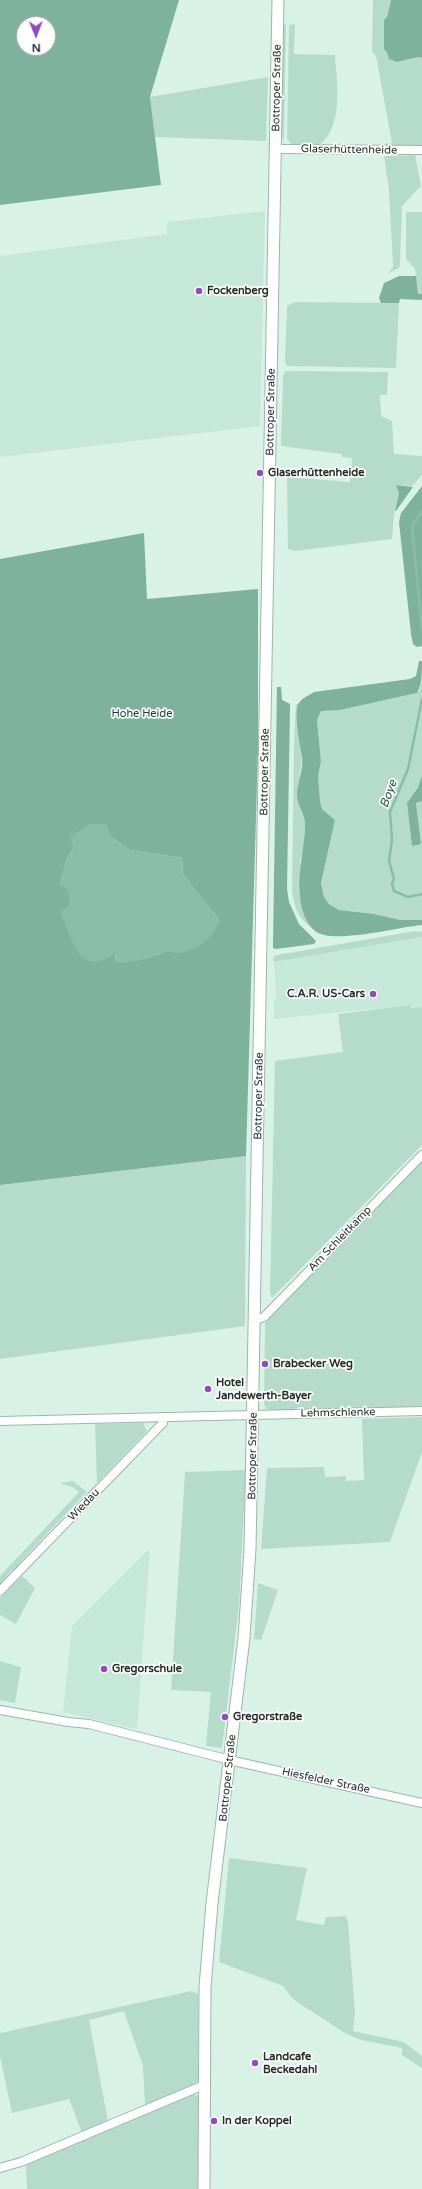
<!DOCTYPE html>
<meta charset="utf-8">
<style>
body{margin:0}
#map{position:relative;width:422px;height:2189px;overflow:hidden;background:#d8f3e6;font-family:"Varela Round",sans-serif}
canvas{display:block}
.north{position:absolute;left:16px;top:16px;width:40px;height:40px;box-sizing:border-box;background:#fff;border:1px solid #a8acaa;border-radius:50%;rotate:179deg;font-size:11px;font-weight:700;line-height:16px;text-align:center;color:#252f2a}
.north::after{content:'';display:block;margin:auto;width:14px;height:18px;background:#8e4dc2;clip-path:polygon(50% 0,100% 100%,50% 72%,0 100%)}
</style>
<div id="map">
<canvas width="422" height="2189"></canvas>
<div class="north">N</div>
</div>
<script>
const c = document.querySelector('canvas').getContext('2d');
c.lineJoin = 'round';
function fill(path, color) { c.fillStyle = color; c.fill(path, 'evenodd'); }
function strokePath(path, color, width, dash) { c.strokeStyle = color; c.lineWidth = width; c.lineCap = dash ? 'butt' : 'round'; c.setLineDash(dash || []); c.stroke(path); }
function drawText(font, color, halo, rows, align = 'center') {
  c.font = font + ' "Varela Round",sans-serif'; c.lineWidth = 3.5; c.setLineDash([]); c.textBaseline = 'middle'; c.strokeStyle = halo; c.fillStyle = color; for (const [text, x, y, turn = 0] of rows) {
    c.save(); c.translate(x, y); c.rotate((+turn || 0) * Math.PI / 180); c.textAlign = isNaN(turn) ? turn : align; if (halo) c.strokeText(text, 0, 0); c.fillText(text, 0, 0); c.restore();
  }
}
fill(new Path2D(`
 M265,211L260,426L0,457V256L167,234V222Z
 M422,937V1007L411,1008L410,1005L274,1019V1001L276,1000L274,962Z
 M147,1551H150L137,1729L63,1712L72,1626Z`), '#c5e8d8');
fill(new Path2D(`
 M373,0H391L387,17L384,20L389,59L397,62L419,57L422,58V147L384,146V144L392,143L376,56L372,52Z
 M286,23L284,139V141L281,133L283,28Z
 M295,24L294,54L335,55C337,85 344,124 319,146H292L287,138L289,25Z
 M268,77L266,141L155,137L150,97Z
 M415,155L421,186L402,206L400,264L399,268L388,273L393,267L389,190L384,156Z
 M406,212H422V294L418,295L415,269L406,259Z
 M295,302L399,303L396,368L287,366L285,362L287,306Z
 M285,371L388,372L387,395H380L381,416L392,421L394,454L422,456V475L412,486L397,485L399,493L394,514L392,539L295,551L288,549L287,477L350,482L352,458L342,457V454L281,446L283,377Z
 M422,677V775L418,786L407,803L412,846H417L421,843L416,803L422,801V920H400L374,914L339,910L329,904L324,897L321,883L335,820L322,809L320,801L318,776L321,761L317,720L321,711L340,710L417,693L420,689Z
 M296,704H299L302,758L297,795L305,822L304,851L300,860L308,922L311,927C298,919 294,906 292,891L294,741Z
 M415,931L422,932V937L274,962L273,957L277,955Z
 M410,1005L411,1008L422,1007V1145L272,1298L270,1292L275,1061L343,1052L338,1014Z
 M246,1156L245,1326L0,1359V1185Z
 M422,1159V1409H301L300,1407L287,1411L266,1409L264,1404L265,1324L268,1319Z
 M422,1417V1452L390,1542L261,1549L267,1468L324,1467L325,1477L346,1476V1481L364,1480L362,1419Z
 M143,1423L147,1431L97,1483L95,1424Z
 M246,1470L239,1605L222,1748L206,1746L211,1692L171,1690L185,1472Z
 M73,1481L87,1492L22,1560L21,1564L9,1573L0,1585V1576L79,1492L72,1487L60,1483Z
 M22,1576L35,1588L16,1624L0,1615V1598Z
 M258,1583L278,1590L261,1640L254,1639Z
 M0,1661L21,1667L15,1703L0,1700Z
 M229,1858L307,1868L296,1920L324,1925L326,1917L345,1916L348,1922L355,2013L353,2031L404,2042L422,2056V2068L402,2055V2048L361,2040L345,2033L294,2000L283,1986L219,1962Z
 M192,1991L198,1994V2081L193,2086L145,2106L143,2066L124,2011L89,2020L108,2121L82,2133L69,2099L12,2113L0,2056V2033Z
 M192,2094L199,2096V2189H27L26,2164Z`), '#b5dcca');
fill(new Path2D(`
 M0,0H179L150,97L161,185L0,205ZM24,24H48V48H24Z
 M391,0H422V58L419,57L397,62L389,59L387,52L384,49V20L387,17Z
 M399,276H416L418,294H422V300L400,299L399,303H381L379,298L384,283Z
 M396,485L413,487L396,511H395L399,493Z
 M422,486V646L417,647L413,644L411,634L399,522L401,513Z
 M144,533L147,599L258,589V750L246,1156L0,1185V559ZM112,838L130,850L182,858L183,874L220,921C184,942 159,961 116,962L115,952L61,912L71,905L65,863L73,848Z
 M419,661H422C422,672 422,685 417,693L340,710L321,711L317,720L321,761L318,776L320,801L322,809L335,820L321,883L324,897L329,904L339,910L374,914L400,920H422V925C398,927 332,945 315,931C305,923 301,908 300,896C297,871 305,849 305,824C305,814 297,805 297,795C297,783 304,768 302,756C300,745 294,716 298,705C301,698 308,696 314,692L410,679L416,676Z
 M277,687H281L282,700L290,704V707L287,889L289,902L299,924L316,941L314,944L276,949L273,948V944Z
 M422,775V801L416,803L421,843L419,845L412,846L407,803L418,787Z`), '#7fb29c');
fill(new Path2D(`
 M90,824H106L112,838L130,850L182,858L183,874L220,920C217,926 213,935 208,939C199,948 179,957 168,951L137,961L116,962L115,953C79,980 72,939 60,912L71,905L68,890L59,884L65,863L73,848L70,836Z`), '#8abda7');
strokePath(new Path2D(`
 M422,511L412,526L422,631
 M422,699L408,769L390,812L392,840L389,861L394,879L392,884L394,891L408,897L422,894`), '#8abda7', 2.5);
const minor = new Path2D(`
 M276,149L422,150
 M255,1320L264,1317L422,1155
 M0,1421L422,1411
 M0,1591L156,1430L163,1423L162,1417
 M0,1710L68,1722L89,1724L238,1762L422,1803
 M0,2168L21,2162L204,2085`);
const major = new Path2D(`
 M204,2189L205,1987L212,1903L244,1638L250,1549L278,0`);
strokePath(minor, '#9cb6aa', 10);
strokePath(major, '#9cb6aa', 13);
strokePath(minor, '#fff', 8);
strokePath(major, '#fff', 11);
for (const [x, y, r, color] of [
 [199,291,4,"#8e4dc2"],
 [260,473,4,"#8e4dc2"],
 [373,994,4,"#8e4dc2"],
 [265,1364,4,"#8e4dc2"],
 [208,1389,4,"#8e4dc2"],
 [104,1669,4,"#8e4dc2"],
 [225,1717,4,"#8e4dc2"],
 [255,2063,4,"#8e4dc2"],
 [214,2121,4,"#8e4dc2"]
]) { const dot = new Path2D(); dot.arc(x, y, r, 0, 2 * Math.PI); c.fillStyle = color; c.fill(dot); strokePath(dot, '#fff', 1.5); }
drawText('11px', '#252f2a', '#fff', [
 ["Bottroper Straße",277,88,-89],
 ["Glaserhüttenheide",349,150,1],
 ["Bottroper Straße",271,412,-89],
 ["Bottroper Straße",265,772,-89],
 ["Bottroper Straße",259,1096,-89],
 ["Am Schleitkamp",340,1239,-46],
 ["Lehmschlenke",338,1413,-1],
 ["Bottroper Straße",253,1456,-89],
 ["Wiedau",84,1505,-46],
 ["Bottroper Straße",228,1778,-84],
 ["Hiesfelder Straße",326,1781,12]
]);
drawText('bold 11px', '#252f2a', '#fff', [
 ["Fockenberg",207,291],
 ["Glaserhüttenheide",268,473],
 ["C.A.R. US-Cars",365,994,"right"],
 ["Brabecker Weg",273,1364],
 ["Hotel",216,1383],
 ["Jandewerth-Bayer",216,1396],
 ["Gregorschule",112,1669],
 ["Gregorstraße",233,1717],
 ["Landcafe",263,2057],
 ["Beckedahl",263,2070],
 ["In der Koppel",222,2121]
], 'left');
drawText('11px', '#143f2f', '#fff', [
 ["Hohe Heide",142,714]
]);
drawText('italic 12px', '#185841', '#fff', [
 ["Boye",389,794,-70]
]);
</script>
